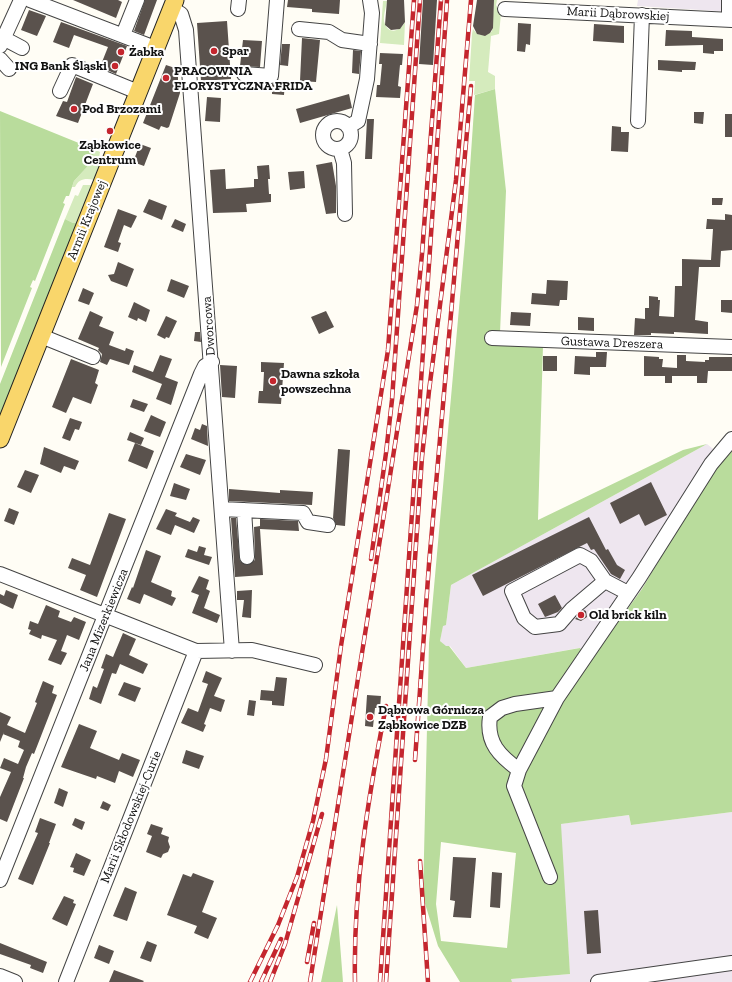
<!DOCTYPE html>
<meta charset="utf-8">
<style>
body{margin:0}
canvas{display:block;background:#fffdf5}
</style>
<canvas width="732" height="982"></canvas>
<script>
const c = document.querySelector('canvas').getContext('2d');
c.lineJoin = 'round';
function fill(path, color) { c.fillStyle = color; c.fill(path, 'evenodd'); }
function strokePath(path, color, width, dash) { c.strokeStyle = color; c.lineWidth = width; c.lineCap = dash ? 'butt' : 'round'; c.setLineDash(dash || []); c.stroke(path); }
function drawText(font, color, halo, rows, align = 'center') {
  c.font = font + ' "Zilla Slab",serif'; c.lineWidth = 4; c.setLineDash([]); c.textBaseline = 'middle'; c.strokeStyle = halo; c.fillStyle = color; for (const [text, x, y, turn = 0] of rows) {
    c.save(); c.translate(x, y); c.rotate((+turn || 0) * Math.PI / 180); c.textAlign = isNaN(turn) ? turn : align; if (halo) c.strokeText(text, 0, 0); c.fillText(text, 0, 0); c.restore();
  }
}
fill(new Path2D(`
 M638,0H732V12L637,6Z
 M707,444L722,456L642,589L589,662L579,648L466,668L450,646L446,647L440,641L443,625H446L451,585Z
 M732,812V982H512L511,979L570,974L560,824L629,815L631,825Z`), '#eee6ef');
fill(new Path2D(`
 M494,0H497L496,5L501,14L499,34L491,36L488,72L495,76V89L474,95L475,81H469L472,34L473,29C478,37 486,37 492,31Z
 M383,1H387C386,8 382,18 385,24C389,35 401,31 405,22L404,45L380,43Z
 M96,150L100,152L99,158H101L94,180C85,178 79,179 75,187H72L74,181L87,167Z
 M83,185H91L90,188L94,190L80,223H73L65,219L75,195L78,196Z`), '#d5ebbd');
fill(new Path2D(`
 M495,89L506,191L500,333L543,345L538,520L683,450L707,444L451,585L446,625L443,626L440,641L446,646H449L466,668L580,648L590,661L642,589L707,479L732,445V812L631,825L629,815L561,824L570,974L511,979L512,982H460L438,946L423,897L429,643L465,241L475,95ZM441,842L516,853L507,948L441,941L436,904Z
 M0,111L96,150L87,167L74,181L69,196H66L63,203L65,204L35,281L33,280L30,287L32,288L1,367Z
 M65,219L73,223H80L0,425V384Z
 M337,905L343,982H321Z`), '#b9dc9c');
fill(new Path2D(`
 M73,0H118L122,2L116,18Z
 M145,0H157L144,35L134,31Z
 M288,0H340L339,14L312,12V9L287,7Z
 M387,0H404L405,22L400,29L391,30L385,25Z
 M423,0H437L433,65L419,64Z
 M477,0H494L493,28L490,33L485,36L477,34L473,26Z
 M29,10L46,16L37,36L21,30Z
 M227,21L231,79L201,81L197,23Z
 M61,22L127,46L116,74L100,67L108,47L74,35L69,48L53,42Z
 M518,23L531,24L530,45L526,44L525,52L517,51Z
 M594,24L624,26V43L593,41Z
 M666,30L692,31V37L723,39V51H714V54L703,53V45L665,46Z
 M302,38L320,40L316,82L300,81Z
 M243,40L262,41L260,67L240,66Z
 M282,44H290L288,66L280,65Z
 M353,50L361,51L359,74L352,73Z
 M380,53L403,54L402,65H400L398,86L401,87L400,98L376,97L377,85H380L382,64H379Z
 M658,60L696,62L695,70H682V72L658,70Z
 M166,65L178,69V85H180V93L169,127L167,128L161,126L159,130L143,123Z
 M76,77L93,84L78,123L56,116L63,101L67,102Z
 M278,81H285L284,95L272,94V84Z
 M349,94L352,108L300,123L296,109Z
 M207,97L221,98L220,122L205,121Z
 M694,112H704L703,124L694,123Z
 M725,114H732V137H725Z
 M367,119H374L372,159H365Z
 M612,126L621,127V132H629L628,152L611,151Z
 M140,144L151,148L144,166L133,162Z
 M332,162L336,186V213L326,214L316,165Z
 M269,165L270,179H268L269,194H271V202L246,204L247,212L213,213L210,170L225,169L226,189L254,187V179H258L257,166Z
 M304,171L305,188L290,190L288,172Z
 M712,198H723L722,205H712Z
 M149,199L167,206L162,220L143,212Z
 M118,209L137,216L131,228L124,225L118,242L121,243L118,252L104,247Z
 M725,214L732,215V250L721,251L720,267H699L695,320L708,322V334L674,332V334L651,333V335H634L635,318L645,319V308H649V296L658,297V300H660L659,316L674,317L675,286H682V259L711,260L713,229H706L707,219L725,220Z
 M175,219L186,224L183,232L171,227Z
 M118,262L134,269L127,287L111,281L108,275L114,274Z
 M171,279L189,286L184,298L167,291Z
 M547,280L568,281L567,300H560L559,306L531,304L532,293L546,294Z
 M83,288L94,293L89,305L78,301Z
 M721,300H732V313L721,312Z
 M134,302L150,310L146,322L138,318L137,321L128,317Z
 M90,311L103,317L99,326L114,332L109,345L125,351L126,348L134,351L129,365L110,359L107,365L100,362L102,354L98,350L99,348L78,339Z
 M326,311L334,327L319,334L311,317Z
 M511,312L531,313L530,326L510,325Z
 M166,316L177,321L169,338L166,337L165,339L157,335Z
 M578,317L594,318V331L578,330Z
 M195,332H200L201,342L194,341Z
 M596,352H607L606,367H590V375L574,374L575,356L596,357Z
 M160,355L172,359L165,377L178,382L171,405L156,399L162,384L132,372L134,365L153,372Z
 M677,355H686V361L705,362V360H709V357H732V371H708L707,383H697V376H672V383H665V376H644V356L659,357V359H663L662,367L677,368Z
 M543,356H557V371H543Z
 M71,359L99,370L95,383L98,385L91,404L73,397L66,413L52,407Z
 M261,362L284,363L281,404L258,403L259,391H263L264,372H261Z
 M220,365L237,366L235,398L222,397Z
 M133,399L148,404L144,412L130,407Z
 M151,415L166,422L160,437L144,431Z
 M70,418L82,422L79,430L75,429L70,441L62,438Z
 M202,424L207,426L208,446L191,439L195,428L200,430Z
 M130,432L144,438L141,445L127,440Z
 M135,443L154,451L147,469L128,461Z
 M44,447L79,461L75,470L64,466L61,473L40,464Z
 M338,449L350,450L345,526L336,525L333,518Z
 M186,454L206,460L200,475L180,467Z
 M25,470L39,475L31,493L17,487Z
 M651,482L667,515L645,526L639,514L620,524L610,503Z
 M174,483L190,489L186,500L170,496Z
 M229,489L280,493V490L313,492L312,505L229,501Z
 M9,508L19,512L14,525L4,521Z
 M166,509L177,513L175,516L190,522L193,517L200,520L194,533L175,525L171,535L156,529Z
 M109,513L126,519L97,597L80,590L86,575L68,568L72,558L90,565Z
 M589,517L606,550L608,549L617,565L625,570L620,579L611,574L594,549L591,550L587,543L483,596L472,575Z
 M231,518H236L240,561L247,565L255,560L254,527L260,526V519L298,521L299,531L260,529L263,575L235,577Z
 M199,546L206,548L204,555L212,557L209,565L185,557L188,549L197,552Z
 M146,550L161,556L151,582L172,591L171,596L176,598L172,606L144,594L140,604L127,599L132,587L133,588Z
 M199,576L209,580L206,589L210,591L204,608L220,615L217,623L192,613L199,595L191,592Z
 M6,590L18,595L13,609L0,603V594L4,596Z
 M252,590L251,618L242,617L244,600H237V591Z
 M555,595L562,608L558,612L545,617L538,604Z
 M46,605L60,611L58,617L71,622L74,617L86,622L79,640L67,635L61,651L67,653L61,665L48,660L57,640L42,635L41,639L29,634L31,630L28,629L30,621L38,624Z
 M584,610L586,611L587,617L581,621L575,619Z
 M123,633L136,639L129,655L148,664L143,674L120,664L116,674L112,673L101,704L89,699L93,686L97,688L104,669L101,668L106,654L113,657Z
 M206,671L222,678L214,696L225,700L221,712L210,708L204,724L206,725L203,732L181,723L188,708L198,712L208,684L202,682Z
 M276,677L287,678L284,706L272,705V701L260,700L261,690L274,691Z
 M43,681L54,686L52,693L57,695L34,754L32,753L26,767L23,778H24L7,822L0,819V797L11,772L0,768L4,758L18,764L24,750L18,747L20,741L3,734L4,732L0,742V712L11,717L7,725L25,733L37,703L35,702Z
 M124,682L141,688L135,702L118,695Z
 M367,695L381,696L380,708H375L373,727L365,726Z
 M249,700L256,701L254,716L247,715Z
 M79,724L97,731L90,748L119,760L122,753L140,760L133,777L119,771L115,783L97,776L96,779L61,767Z
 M186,750L204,756L199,769L182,763Z
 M59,788L68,792L63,807L54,803Z
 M103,801L111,805L108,811L100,808Z
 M40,818L56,824L49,843H50L33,885L18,879L38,833L35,832Z
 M75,818L85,822L82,830L72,825Z
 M151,824L163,828L161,834L169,837L168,841L170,847L168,852L163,854L161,858L146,852L152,836L147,834Z
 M76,853L91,860L84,876L73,872L74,868L70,867Z
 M453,857L476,858L471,918L453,917L455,901L450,900Z
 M492,872L502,873L500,908L490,907Z
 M193,873L214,881L202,912L217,918L208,939L194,933L197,926L167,915L183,874L191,877Z
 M125,887L137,892L127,921L113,916Z
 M64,896L74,900L73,903L76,904L67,926L52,919Z
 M598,910L601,953L587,954L584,911Z
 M147,941L157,945L151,962L140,958Z
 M0,943L47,962L43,973L30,968L31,965L0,954Z
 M99,945L114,951L109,964L94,958Z
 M114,970L144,981L143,982H109Z`), '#5a524d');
const minor = new Path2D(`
 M30,0L155,48
 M171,8L181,14L186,30L232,651
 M238,9L239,0
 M505,9L732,20
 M729,19V0
 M299,29L329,32L342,40L370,44
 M123,35L137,0
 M3,38L22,48
 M0,46L21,0
 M0,59L9,69
 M244,74L271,76L277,0
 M60,91L72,65L138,92
 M638,121L642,15
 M323 135a14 14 0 1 1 28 0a14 14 0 1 1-28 0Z
 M348,127L358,121L367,79L372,13L370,0
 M340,149L344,163L345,214
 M41,336L93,357
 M492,338L732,347
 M222,509L303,513L308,522L328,525
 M244,510L247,557
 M0,574L196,651L252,650L315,665
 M605,581L572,609L559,624L535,627L524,618L512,591L580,555L591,561L605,581L628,593
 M519,770C500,756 486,743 490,717L502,708L515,704L557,698
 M550,877L514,786L519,770L557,698L639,578L711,464L732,439
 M0,880L201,374L205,366L212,362
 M0,976L15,982
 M66,982L196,651
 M598,982L732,963`);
const major = new Path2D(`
 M0,439L175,0`);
strokePath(minor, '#444', 16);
strokePath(major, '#222', 19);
strokePath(minor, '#fff', 14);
strokePath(major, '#f9d66b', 17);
const rail = new Path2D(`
 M371,559L386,453L392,400L420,0
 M415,760L429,564L471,86
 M420,861L428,982
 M307,962L314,923
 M250,982L278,925L297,877L313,821L326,759L341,646L388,350L414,0
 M261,982L281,939
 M270,982L285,944L322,814
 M310,982L417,305L422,254L441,0
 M355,982C353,889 368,798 386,706
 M380,982L447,0
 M386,982L422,457L429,391L456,180L471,0`);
strokePath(rail, '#c4262e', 4.5);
strokePath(rail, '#fff', 3, [9]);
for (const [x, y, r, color] of [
 [214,51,4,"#c4262e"],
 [121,52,4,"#c4262e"],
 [115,66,4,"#c4262e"],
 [166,78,4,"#c4262e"],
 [74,109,4,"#c4262e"],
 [110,131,4,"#c4262e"],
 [273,381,4,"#c4262e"],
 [581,615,4,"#c4262e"],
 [370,717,4,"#c4262e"]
]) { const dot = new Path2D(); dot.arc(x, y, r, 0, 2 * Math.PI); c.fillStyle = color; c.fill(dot); strokePath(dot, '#fff', 1.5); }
drawText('13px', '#111', '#fff', [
 ["Marii Dąbrowskiej",618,14,3],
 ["Armii Krajowej",87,220,-68],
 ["Dworcowa",209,326,-94],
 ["Gustawa Dreszera",612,343,2],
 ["Jana Mizerkiewicza",104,620,-68],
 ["Marii Skłodowskiej-Curie",131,817,-68]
]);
drawText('bold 13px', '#111', '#fff', [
 ["Spar",222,51],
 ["Żabka",129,52],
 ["ING Bank Śląski",107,66,"right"],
 ["PRACOWNIA",174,71],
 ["FLORYSTYCZNA FRIDA",174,86],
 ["Pod Brzozami",82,109],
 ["Ząbkowice",110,145,"center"],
 ["Centrum",110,160,"center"],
 ["Dawna szkoła",281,374],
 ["powszechna",281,389],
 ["Old brick kiln",589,615],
 ["Dąbrowa Górnicza",378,710],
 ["Ząbkowice DZB",378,725]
], 'left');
</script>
